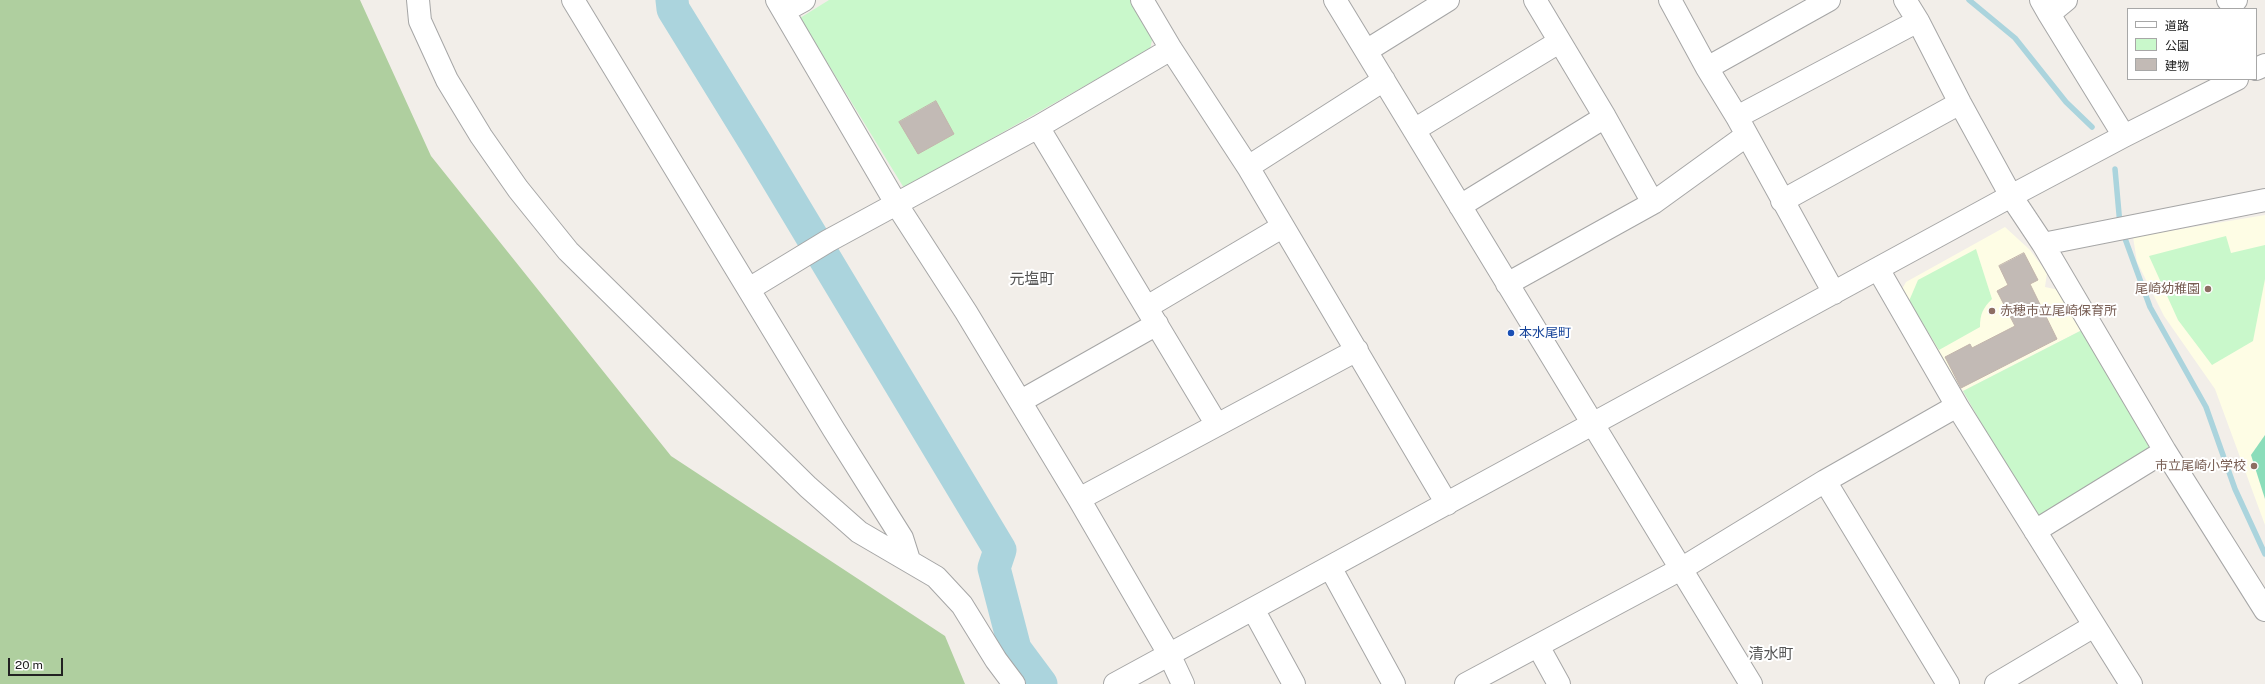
<!DOCTYPE html>
<meta charset="utf-8">
<style>
body{margin:0}
#map{position:relative;width:2265px;height:684px;overflow:hidden;background:#f2eee9;font-family:"Public Sans","Noto Sans JP",sans-serif}
canvas{display:block}
.legend{position:absolute;left:2127px;top:8px;width:130px;height:72px;box-sizing:border-box;background:#fff;border:1px solid #a7a7a7;margin:0;padding:5px 7px;list-style:none;font-size:12px;color:#222}
.legend li{display:flex;align-items:center;gap:8px;height:20px}
.legend b{width:20px;border:1px solid #a7a7a7}
.scale{position:absolute;left:8px;top:658px;width:55px;height:18px;box-sizing:border-box;border:2px solid #222;border-top:0;padding-left:5px;font-size:12px;line-height:14px;white-space:nowrap;color:#222;-webkit-text-stroke:3px #fff;paint-order:stroke}
</style>
<div id="map">
<canvas width="2265" height="684"></canvas>
<ul class="legend">
<li><b style="height:5px;background:#fff"></b>道路</li>
<li><b style="height:11px;background:#c9f8cb"></b>公園</li>
<li><b style="height:11px;background:#c2bab5"></b>建物</li>
</ul>
<div class="scale">20 m</div>
</div>
<script>
const c = document.querySelector('canvas').getContext('2d');
c.lineJoin = 'round';
function fill(path, color) { c.fillStyle = color; c.fill(path, 'evenodd'); }
function strokePath(path, color, width, dash) { c.strokeStyle = color; c.lineWidth = width; c.lineCap = dash ? 'butt' : 'round'; c.setLineDash(dash || []); c.stroke(path); }
function drawText(font, color, halo, rows, align = 'center') {
  c.font = font + ' "Public Sans","Noto Sans JP",sans-serif'; c.lineWidth = 4; c.setLineDash([]); c.textBaseline = 'middle'; c.strokeStyle = halo; c.fillStyle = color; for (const [text, x, y, turn = 0] of rows) {
    c.save(); c.translate(x, y); c.rotate((+turn || 0) * Math.PI / 180); c.textAlign = isNaN(turn) ? turn : align; if (halo) c.strokeText(text, 0, 0); c.fillText(text, 0, 0); c.restore();
  }
}
fill(new Path2D(`
 M2265,215V525L2215,389L2164,316L2137,262L2133,237Z
 M2005,227L2030,250L2047,273L2045,287L2059,290L2082,330L1963,391L1901,291L1906,282Z`), '#fefde5');
fill(new Path2D(`
 M0,0H360L431,156L671,456L945,636L965,684H0Z`), '#afcf9f');
fill(new Path2D(`
 M829,0H1132L1153,36L1150,49L904,188L800,18Z
 M2226,236L2231,253L2265,245V279L2253,341L2212,365L2178,320L2149,256Z
 M1976,249L1992,299C1983,308 1980,314 1980,327L1939,350L1909,301L1918,280Z
 M2082,330L2150,443L2147,453L2045,517L2034,516L1963,391Z`), '#c9f8cb');
fill(new Path2D(`
 M2265,435V499L2251,455Z`), '#8bddba');
strokePath(new Path2D(`
 M1969,0L2015,38L2066,102L2092,127
 M2115,169L2120,225
 M2123,233L2150,307L2206,407L2235,489L2265,554`), '#abd4dd', 5.5);
strokePath(new Path2D(`
 M672,0L673,9L758,147L1000,550L994,568L1015,649L1041,684`), '#abd4dd', 33);
const building = new Path2D(`
 M936,101L954,134L918,154L899,122Z
 M2024,253L2038,280L2030,284L2057,339L1961,388L1945,357L1970,344L1972,348L2015,326L1997,291L2008,285L1999,266Z`);
fill(building, '#c2bab5');
strokePath(building, '#c3b5ac', 1);
const minor = new Path2D(`
 M418,0L420,21L447,80L481,136L518,189L568,251L808,487L859,532L936,577L962,605L996,660L1014,684
 M573,0L834,430L902,538L909,560
 M777,0L897,205L966,312L1079,499L1169,654L1183,684
 M1142,0L1171,49L1248,167L1447,504
 M1335,0L1751,684
 M1535,0L1605,117L1653,203
 M1670,0L1707,68
 M1829,0L1707,68L1737,117L1834,293
 M1905,0L1918,21L1960,103L2011,196L2043,244L2165,451L2265,610
 M2041,0L2049,14L2066,0
 M2228,0H2236
 M784,11L804,0
 M2049,14L2124,136
 M1366,51L1448,0
 M2256,69L2265,65
 M1737,117L1918,21
 M1038,127L1217,425
 M1414,130L1559,42
 M1248,167L1384,80
 M1782,201L1960,103
 M1460,206L1605,117
 M2043,244L2265,200
 M1878,269L1957,406L2131,684
 M1507,284L1653,203L1747,135
 M749,289L828,241L1038,127L1171,49
 M1147,307L1282,227
 M1021,401L1157,324
 M1825,481L1948,684
 M1079,499L1357,350
 M2035,531L2165,451
 M1330,567L1394,684
 M1253,609L1294,684
 M1538,646L1559,684
 M1115,684L2011,196L2124,136L2237,79
 M1466,684L1681,569L1825,481L1957,406
 M1996,684L2094,626`);
strokePath(minor, '#a6a6a6', 24);
strokePath(minor, '#fff', 22);
for (const [x, y, r, color] of [
 [2208,289,4,"#8d6e63"],
 [1992,311,4,"#8d6e63"],
 [1511,333,4,"#1a4fb4"],
 [2254,466,4,"#8d6e63"]
]) { const dot = new Path2D(); dot.arc(x, y, r, 0, 2 * Math.PI); c.fillStyle = color; c.fill(dot); strokePath(dot, '#fff', 1.5); }
drawText('13px', '#785e54', '#fff', [
 ["尾崎幼稚園",2200,289],
 ["赤穂市立尾崎保育所",2000,311,"left"],
 ["市立尾崎小学校",2246,466]
], 'right');
drawText('13px', '#164399', '#fff', [
 ["本水尾町",1519,333]
], 'left');
drawText('15px', '#555', '#fff', [
 ["元塩町",1032,279],
 ["清水町",1771,654]
]);
</script>
